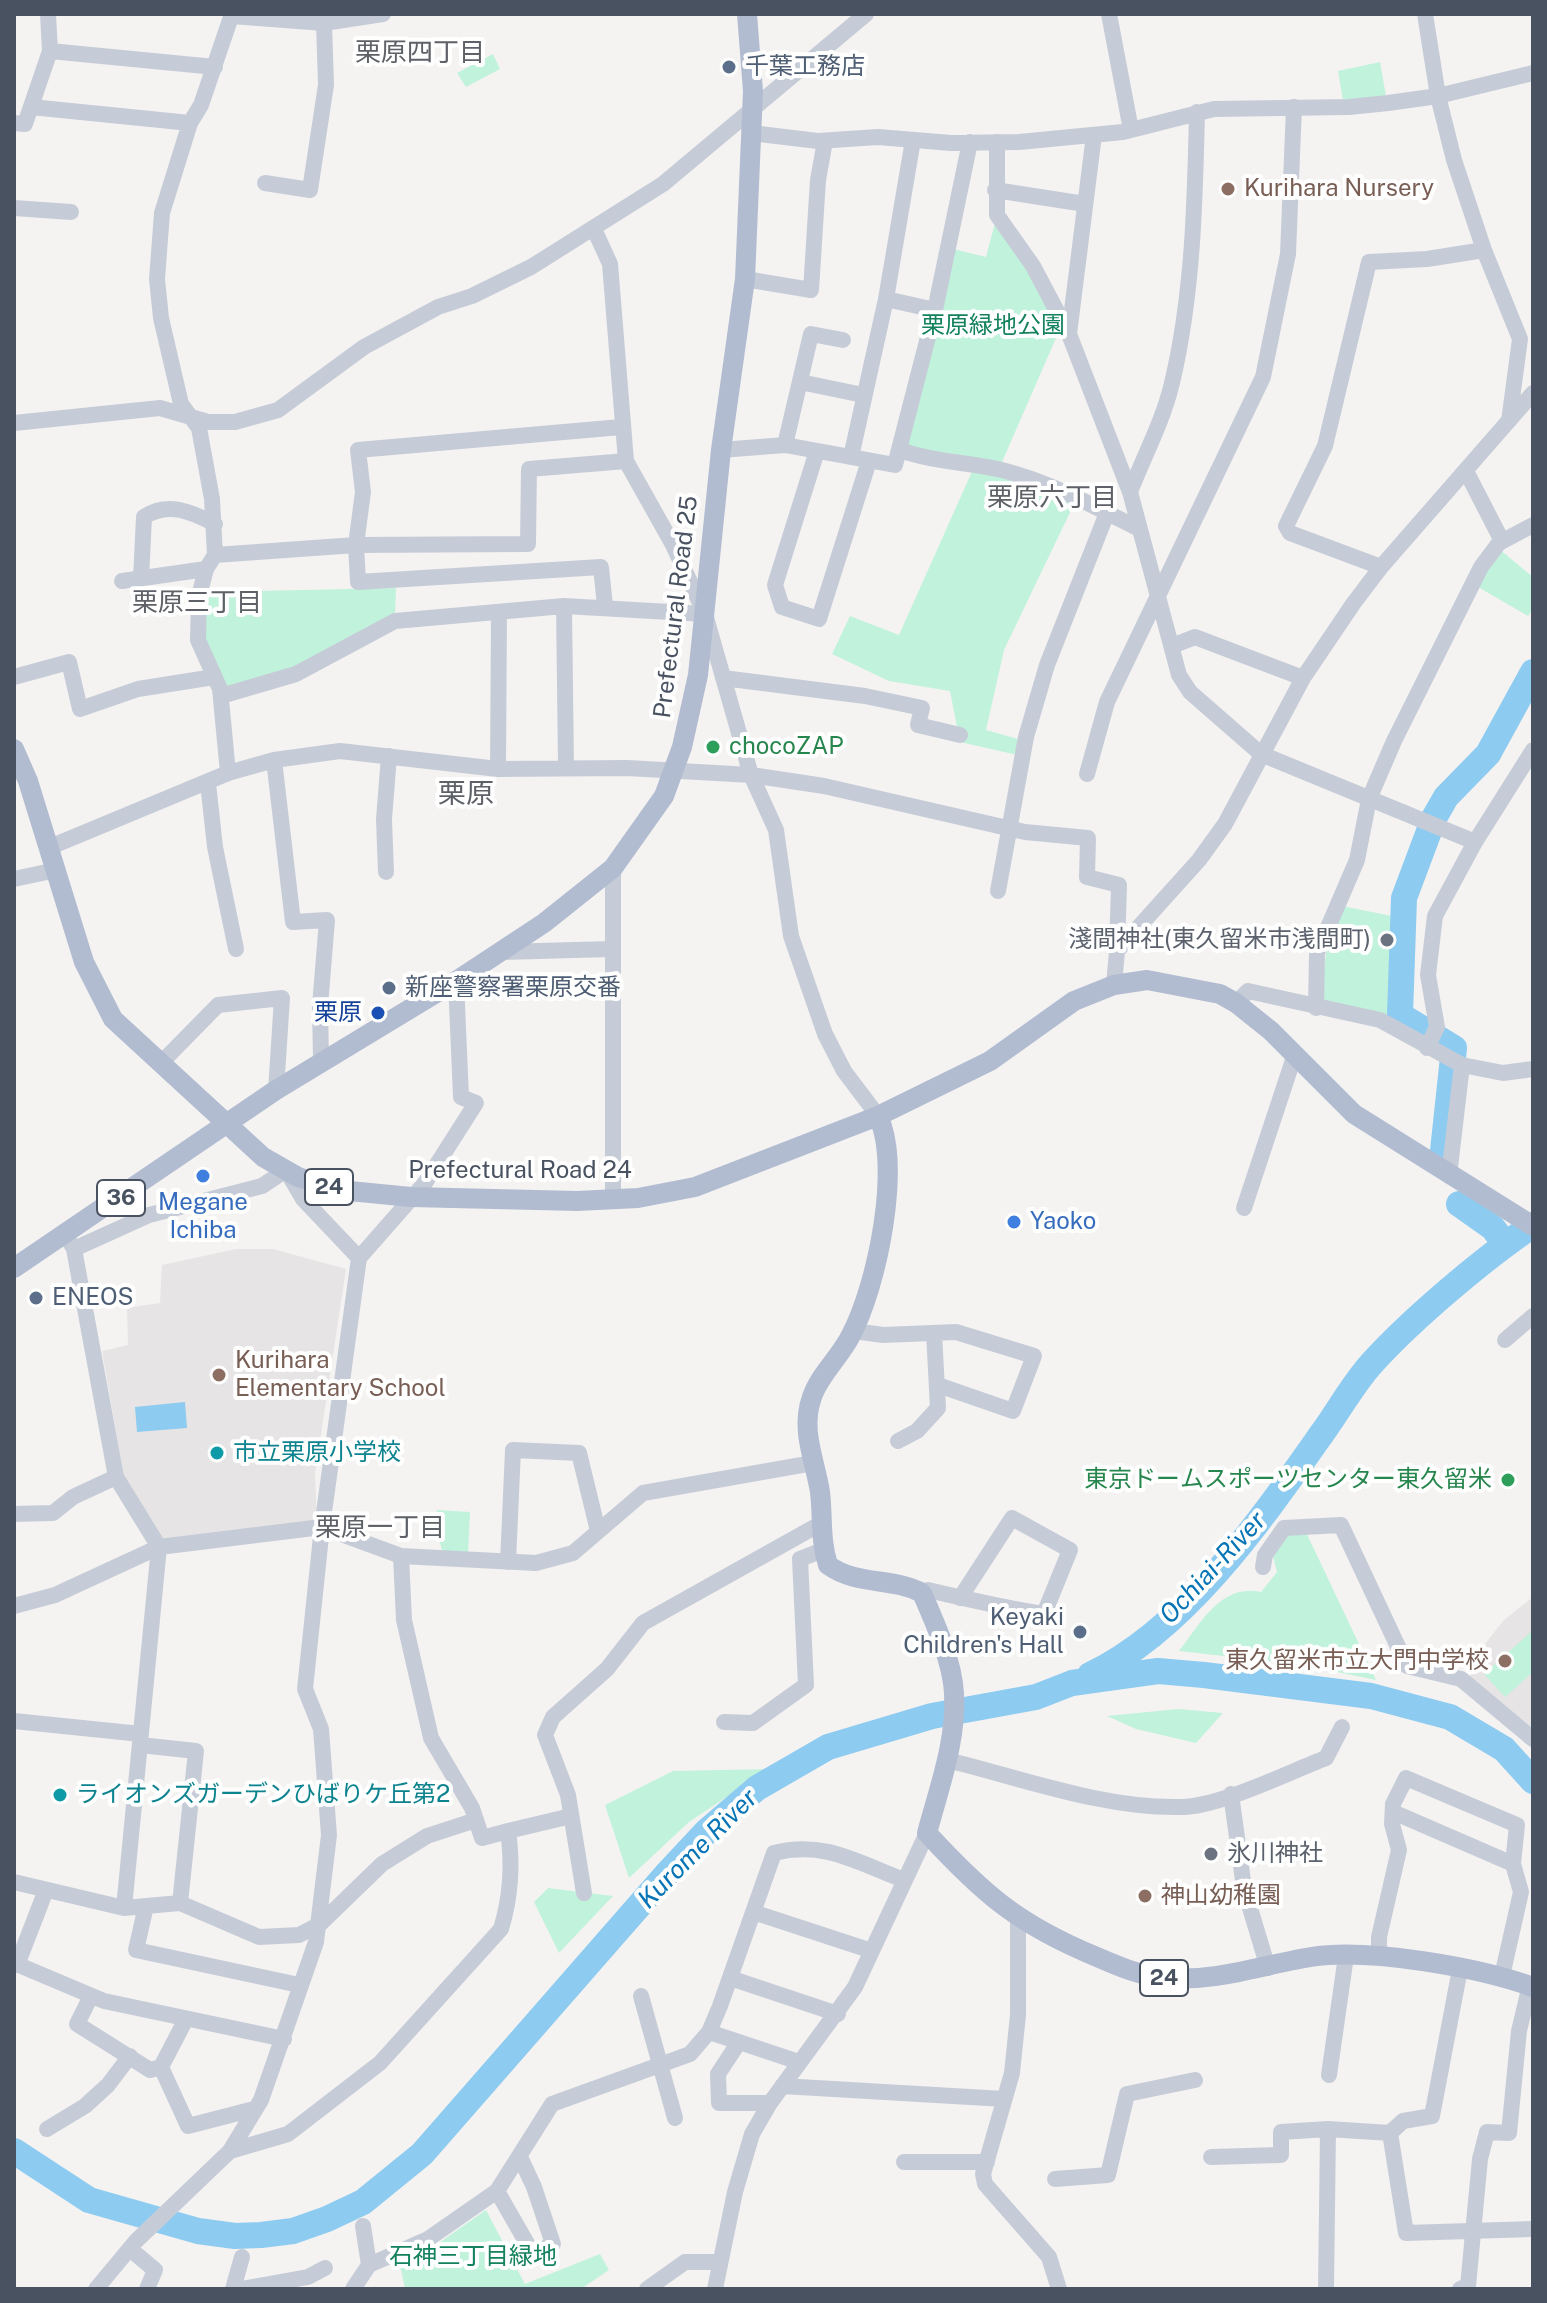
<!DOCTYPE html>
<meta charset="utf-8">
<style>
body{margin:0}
#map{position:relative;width:1547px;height:2303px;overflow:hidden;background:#f5f3f2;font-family:"Public Sans",sans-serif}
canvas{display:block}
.frame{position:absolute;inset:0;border:16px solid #495261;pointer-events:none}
</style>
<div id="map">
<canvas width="1547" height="2303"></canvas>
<div class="frame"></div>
</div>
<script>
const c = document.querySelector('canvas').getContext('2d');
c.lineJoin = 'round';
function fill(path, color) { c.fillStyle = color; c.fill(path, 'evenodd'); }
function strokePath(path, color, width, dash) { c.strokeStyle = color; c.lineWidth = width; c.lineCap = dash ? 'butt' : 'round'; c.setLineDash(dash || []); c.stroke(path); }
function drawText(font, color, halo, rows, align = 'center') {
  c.font = font + ' "Public Sans","Noto Sans JP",sans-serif'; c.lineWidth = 8; c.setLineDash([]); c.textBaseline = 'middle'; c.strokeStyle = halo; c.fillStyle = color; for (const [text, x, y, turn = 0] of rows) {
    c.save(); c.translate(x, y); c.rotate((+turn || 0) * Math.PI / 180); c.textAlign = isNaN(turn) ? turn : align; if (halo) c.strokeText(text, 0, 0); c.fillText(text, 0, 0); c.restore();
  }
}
fill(new Path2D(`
 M236,1249H273L346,1269L315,1474L317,1525L163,1542L124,1479L102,1351L128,1345L127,1308L160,1303L162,1265Z
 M1533,1597V1728L1470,1677L1484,1645L1504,1620Z`), '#e6e4e4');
fill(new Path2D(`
 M493,54L500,69L466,87L457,73Z
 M1380,62L1387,102L1344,106L1338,71Z
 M997,215L1063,322L999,469L1076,500L1004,650L986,730L1025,741L1022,756L960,742L950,691L889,681L832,654L850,616L899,635L974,467L900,450L949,248L986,257Z
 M1499,549L1533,577V609L1528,616L1478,587Z
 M396,588L395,616L296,671L223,693L204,641L208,592Z
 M1342,906L1397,917L1395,1023L1327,1004L1321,998L1326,954Z
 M437,1510L470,1512L468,1554L443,1553L434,1524Z
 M1305,1530L1376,1680L1304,1665L1179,1651C1200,1624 1221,1583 1261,1592L1277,1572L1273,1556L1289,1532Z
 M1533,1630V1672L1505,1697L1484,1674Z
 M1178,1709L1223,1713L1196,1743L1136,1729L1107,1716Z
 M769,1769L689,1822L629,1878L605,1805L673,1771Z
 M548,1888L613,1896L559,1953L534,1902Z
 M486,2210L525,2284L600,2254L609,2270L581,2289H405L399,2260L433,2247Z`), '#c1f2dc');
fill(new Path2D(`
 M185,1402L187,1428L137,1432L135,1407Z`), '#8dcbf0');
strokePath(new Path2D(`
 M1443,1151L1454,1048L1400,1015L1404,898L1434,818L1446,797L1488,754L1533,672
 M1459,1204L1493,1228L1505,1244
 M1090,1675C1186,1630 1263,1517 1323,1432C1339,1410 1353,1384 1372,1363C1413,1318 1483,1259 1533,1225
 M14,2151L89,2200L198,2231L235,2236L261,2235L293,2231L327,2219L363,2202L422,2154L665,1876L708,1830L757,1788L828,1747L932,1716L1036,1697L1072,1683L1158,1671L1204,1675L1371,1696L1450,1717L1504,1749L1533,1781`), '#8dcbf0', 26);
strokePath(new Path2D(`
 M1109,14L1131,130
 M1425,14L1438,96L1454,160L1484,250L1520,339L1509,421
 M231,16L324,23L383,14
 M50,51L215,67
 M31,107L190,123
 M14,123L25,124L50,51L48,14
 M751,133L818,141L878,137L951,143L1019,142L1123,132L1214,109L1349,107L1388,103L1438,96L1533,73
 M997,142V215L1033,266L1069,334L1130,492L1179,675L1190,692L1261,754L1475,842
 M265,183L310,190L326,85L324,23
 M995,190L1085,204
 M14,208L71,212
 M594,229L610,264L626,461L672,543L705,614L751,775L776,830L791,936L825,1034L844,1071L878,1116
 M745,279L811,290L818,180L825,141
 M886,299L935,310
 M1069,334L1094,135
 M800,382L863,395
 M14,423L160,408L208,422H235L278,410L364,347L438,307L472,296L531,267L663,184L866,14
 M785,445L811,334L843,340
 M721,450L785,445L895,465L935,310L970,142
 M900,450C933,462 968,462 1002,470C1050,482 1096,507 1139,529
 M817,451L775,585L782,607L819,619L869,461
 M851,457L886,299L913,140
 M1466,471L1502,541
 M1130,492C1144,456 1163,421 1172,383C1193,294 1195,203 1197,112
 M215,555L356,545L528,544L529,469L626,461
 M1381,567L1290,533L1286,526L1325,446L1369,262L1427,259L1484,250
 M141,579L144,517C168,501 192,512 215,524
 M122,581L206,569
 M564,606L566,767
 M605,606L601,567L358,582L356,545L363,492L358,450L621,427
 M1172,646L1195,637L1303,678
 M14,677L69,662L80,709L138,689L214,677
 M723,678L865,696L922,708L918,725L960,735
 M221,696L296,674L395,621L564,606L705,614
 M274,760L293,922L327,920L320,1006L321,1060
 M498,769L499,613
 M228,773L220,689L198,640L199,596L206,569L215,555L212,499L199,428L181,404L161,318L157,279L162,213L190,123L201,105L232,14
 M1087,774L1107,702L1263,377L1288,254L1294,107
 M208,783L215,847L236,949
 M50,847L228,773L274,760L340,751L498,769L627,768L751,775L824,786L1025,832L1088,838L1087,877L1119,885L1117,951
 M386,872L384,819L389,756
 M14,879L56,870
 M998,891L1026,737L1047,665L1107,513
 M502,952L611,949
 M1114,985L1117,951L1199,860L1225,824L1303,678L1353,604L1381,567L1533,393
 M1236,1003L1248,991L1380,1020L1462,1065L1503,1073L1533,1069
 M1316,1008L1317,953L1357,860L1369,799L1394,741L1481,567L1499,543L1533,525
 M1427,1048L1437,1027L1428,975L1435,916L1475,842L1533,750
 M160,1064L218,1005L282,998L276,1090
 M1449,1176L1462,1065
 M613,1201V868
 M1244,1208L1294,1057
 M68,1239L74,1249L116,1477L159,1547L124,1908
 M74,1249L149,1215L262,1186L286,1170L303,1199L359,1258L322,1527L401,1556L536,1563L573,1553L643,1493L813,1463
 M359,1258L425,1183L476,1103L461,1097L456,981
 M854,1331L883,1335L956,1332L1034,1356L1013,1411L938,1385
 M1505,1340L1533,1316
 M898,1441L917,1431L938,1408L934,1333
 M14,1514L53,1513L73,1497L116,1477
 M508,1562L513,1450L579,1453L598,1531
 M1263,1567L1265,1555L1284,1528L1341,1525L1407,1666L1461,1679L1533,1739
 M922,1593L928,1590C966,1599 1005,1608 1044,1614L1070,1550L1012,1518L960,1598
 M14,1606L55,1595L159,1547L322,1527L305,1689L321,1729L329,1835L316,1942L261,2100L230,2151L136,2241L96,2289
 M14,1721L141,1734
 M724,1722L753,1723L806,1685L800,1559L823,1550
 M140,1745L196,1751L180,1903
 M947,1760C1021,1778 1104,1809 1181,1807C1219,1807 1289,1772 1326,1758L1342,1727
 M1231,1794L1244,1888L1268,1968
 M1393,1812L1513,1864
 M508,1831L571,1816
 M14,1882L124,1908L180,1903L259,1937L299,1935L320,1924L382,1864L427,1836L476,1820
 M584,1893L568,1795L545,1735L553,1717L607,1669L643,1623L820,1524
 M146,1906L136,1950L299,1985
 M753,1912L872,1951
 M1018,1920V2015L1012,2073L983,2174L985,2184L1049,2257L1059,2289
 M1379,1957V1937L1399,1850L1392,1824L1393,1804L1406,1778L1517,1825L1513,1864L1521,1892L1502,1976
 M14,1963L104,2001L284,2039
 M17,1965L46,1890
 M730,1978L838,2014
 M91,1996L77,2024L150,2070L161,2067L186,2019
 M641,1996L675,2118
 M709,2032L799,2062
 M739,2042L718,2074L719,2103H770
 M161,2067L188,2126L254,2109
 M1329,2075L1346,1956
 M782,2086L1004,2099
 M47,2129L85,2106L108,2085L130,2056
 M1390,2133L1403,2121L1432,2116L1460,1969
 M230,2151L288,2134L380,2063L501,1929C511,1896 513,1865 508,1831L482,1838L472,1808L431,1738L404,1620L401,1556
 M1211,2157L1281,2155V2132L1328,2129L1390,2133L1406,2233L1533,2229
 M904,2162H987
 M1055,2179L1108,2175L1127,2094L1195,2080
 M497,2191L533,2254L553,2244L534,2187L520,2157
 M363,2226L369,2265
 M130,2249L155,2270L147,2289
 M233,2289L242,2257
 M241,2289L308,2277L325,2268
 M353,2289L369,2265L428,2239L497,2191L552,2104L690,2054L709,2032L720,2006L774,1853C824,1840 858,1863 904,1880
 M647,2289L685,2262H718
 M715,2289L735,2192L752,2134L770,2103L855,1987L927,1833
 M1326,2289L1328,2129
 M1460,2289L1468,2286L1480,2159L1487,2132L1509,2133L1519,2031L1530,1985`), '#c6ccd7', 16);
strokePath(new Path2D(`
 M14,749L28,781L84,962L113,1019L263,1157L298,1177L339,1190L411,1197L577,1201L638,1198L695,1187L878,1116L990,1061L1074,1001L1114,985L1147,980L1220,994L1236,1003L1271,1031L1354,1114L1533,1226
 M878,1116C902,1166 877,1286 851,1335C841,1356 819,1375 812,1397C800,1430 815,1460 820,1492C823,1517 820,1540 828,1565C857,1586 892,1577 922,1593C935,1623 952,1660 954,1693C957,1740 939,1788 927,1833C983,1894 1019,1925 1097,1957C1120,1967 1141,1976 1166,1978C1218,1982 1261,1965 1311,1957C1368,1948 1478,1967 1533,1987
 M14,1268L276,1090L456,981L544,923L613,868L664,796L682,747L698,675L721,450L745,279L753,91L747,14`), '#b2bcd1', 20);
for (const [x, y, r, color] of [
 [729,67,8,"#5c6f8a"],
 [1228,189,8,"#8d6e63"],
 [713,747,8,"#2e9e5b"],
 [1387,940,8,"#6b7280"],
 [389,988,8,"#5c6f8a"],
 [378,1013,8,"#1a4fb4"],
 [203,1176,8,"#3f7fe0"],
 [1014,1222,8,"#3f7fe0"],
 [36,1298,8,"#5c6f8a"],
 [219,1375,8,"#8d6e63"],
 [217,1453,8,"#0f9aa8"],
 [1508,1480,8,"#2e9e5b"],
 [1080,1632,8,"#5c6f8a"],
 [1505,1661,8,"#8d6e63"],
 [60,1795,8,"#0f9aa8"],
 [1211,1854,8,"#6b7280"],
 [1145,1896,8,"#8d6e63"]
]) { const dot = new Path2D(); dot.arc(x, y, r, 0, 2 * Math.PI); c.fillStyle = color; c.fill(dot); strokePath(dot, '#fff', 3); }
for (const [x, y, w] of [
 [329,1187,48],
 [121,1198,48],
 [1164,1978,48]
]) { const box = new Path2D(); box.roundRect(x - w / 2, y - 18, w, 36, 6); c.fillStyle = '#fff'; c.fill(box); strokePath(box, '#495261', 2); }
drawText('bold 22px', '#495261', null, [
 ["24",329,1187],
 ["36",121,1198],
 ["24",1164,1978]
]);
drawText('24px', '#4e5e75', '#fff', [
 ["千葉工務店",745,67],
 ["新座警察署栗原交番",405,988],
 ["ENEOS",52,1298],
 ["Keyaki",1064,1618,"right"],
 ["Children's Hall",1064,1646,"right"]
], 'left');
drawText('24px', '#785e54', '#fff', [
 ["Kurihara Nursery",1244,189],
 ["Kurihara",235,1361],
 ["Elementary School",235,1389],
 ["東久留米市立大門中学校",1489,1661,"right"],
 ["神山幼稚園",1161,1896]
], 'left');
drawText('24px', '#14825e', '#fff', [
 ["栗原緑地公園",993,326],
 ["石神三丁目緑地",473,2257]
]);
drawText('24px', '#495261', '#fff', [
 ["Prefectural Road 25",676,607,-83],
 ["Prefectural Road 24",520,1171]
]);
drawText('24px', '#27864d', '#fff', [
 ["chocoZAP",729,747],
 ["東京ドームスポーツセンター東久留米",1492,1480,"right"]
], 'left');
drawText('24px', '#5b616d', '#fff', [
 ["淺間神社(東久留米市浅間町)",1371,940],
 ["氷川神社",1227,1854,"left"]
], 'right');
drawText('24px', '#164399', '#fff', [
 ["栗原",362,1013]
], 'right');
drawText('24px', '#366cbe', '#fff', [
 ["Megane",203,1203],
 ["Ichiba",203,1231],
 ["Yaoko",1030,1222,"left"]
]);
drawText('24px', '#0d838f', '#fff', [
 ["市立栗原小学校",233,1453],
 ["ライオンズガーデンひばりケ丘第2",76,1795]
], 'left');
drawText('26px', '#5e6168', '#fff', [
 ["栗原四丁目",420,53],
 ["栗原六丁目",1052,498],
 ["栗原三丁目",197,603],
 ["栗原一丁目",380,1528]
]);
drawText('italic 26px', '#0774b6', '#fff', [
 ["Ochiai-River",1213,1568,-47],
 ["Kurome River",698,1849,-45]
]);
drawText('28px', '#5e6168', '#fff', [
 ["栗原",466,794]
]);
</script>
